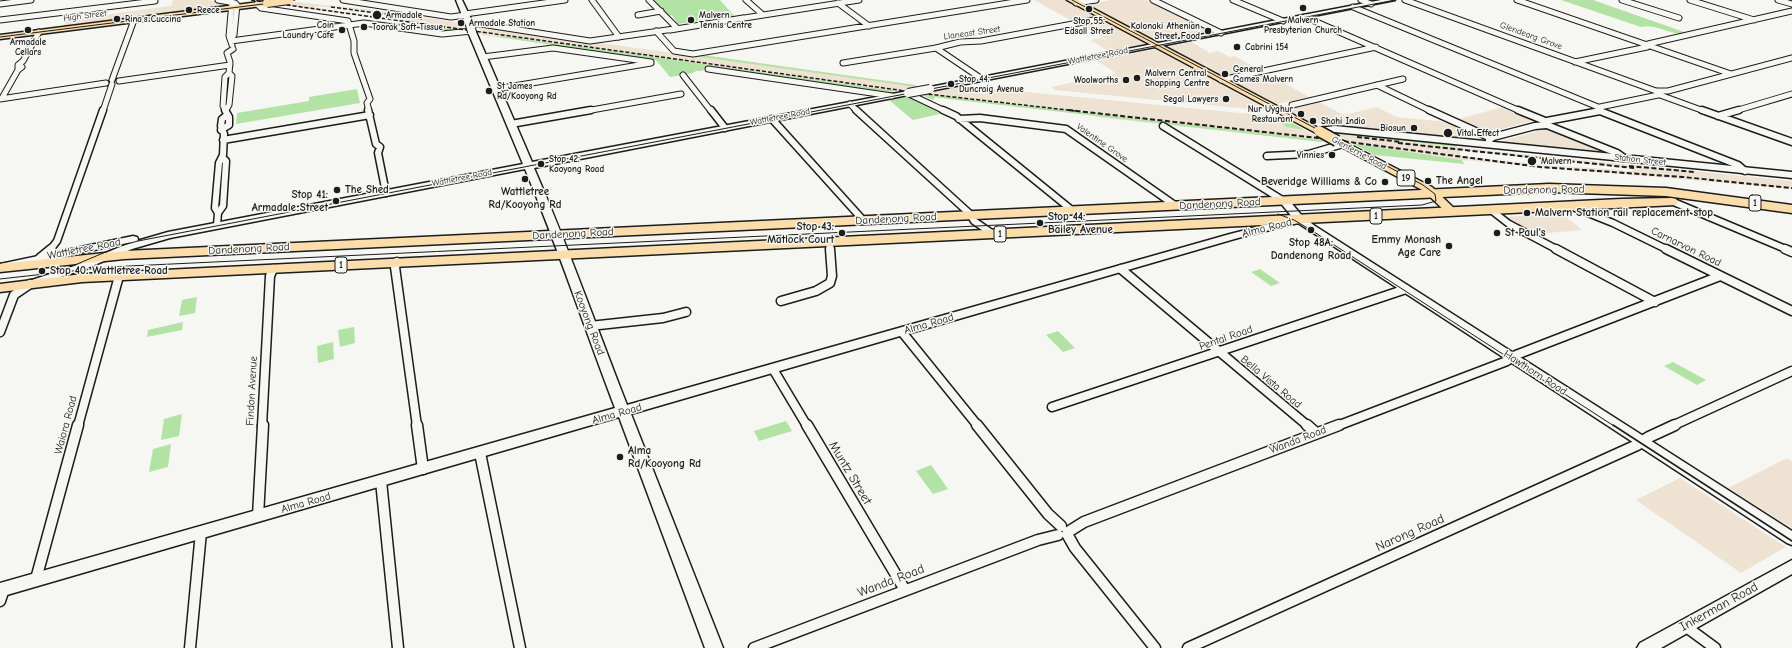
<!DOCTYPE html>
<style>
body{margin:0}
canvas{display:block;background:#f6f6f2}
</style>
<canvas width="1792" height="648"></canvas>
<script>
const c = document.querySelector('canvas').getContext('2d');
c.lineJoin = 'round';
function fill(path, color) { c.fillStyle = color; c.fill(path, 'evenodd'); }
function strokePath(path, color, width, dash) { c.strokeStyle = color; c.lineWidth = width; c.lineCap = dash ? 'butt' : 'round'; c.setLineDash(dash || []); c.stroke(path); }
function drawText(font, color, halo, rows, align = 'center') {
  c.font = font + ' "Comic Neue",sans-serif'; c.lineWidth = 3; c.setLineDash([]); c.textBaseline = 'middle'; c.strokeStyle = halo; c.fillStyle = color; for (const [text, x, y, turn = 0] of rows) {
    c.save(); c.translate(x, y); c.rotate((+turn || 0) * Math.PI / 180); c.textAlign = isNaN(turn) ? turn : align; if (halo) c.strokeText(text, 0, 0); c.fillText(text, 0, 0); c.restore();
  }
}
fill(new Path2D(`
 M173,0H207L226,3L224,6L63,27L67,20L171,6Z
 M1034,0H1085L1081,1L1087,4L1111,0H1147L1211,31L1108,51L1090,40L1101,38L1112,43Z
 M297,2L382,11L460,23L463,30L275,4ZM315,6L366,11L411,18L400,19L406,21L312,7H321Z
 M479,26L694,56L702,55L915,85L918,87L890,92L482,35Z
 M1191,42L1210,53L1218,51L1230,57L1235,56L1309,97L1277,104L1168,47Z
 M1155,49L1270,111L1055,90L1051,87L1116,73L1097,61Z
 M966,86L1281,117L1323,140L1322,142L1096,117L1094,115L949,99L935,97L933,100L921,94Z
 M1319,102L1344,115L1377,107L1396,117L1447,122L1503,107L1532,121L1466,138L1311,122L1287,109Z
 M1549,128H1551L1600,150L1599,152L1501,141Z
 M1333,133L1501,152L1792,181V189L1462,160L1351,143ZM1458,150L1630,168L1632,171L1548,165L1476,158L1460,156V152Z
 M1562,214L1582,230L1536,234L1504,217Z
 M1787,458L1792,461V528L1728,488Z
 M1680,478L1732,512L1786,547L1741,573L1636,500Z`), '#eee2d3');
fill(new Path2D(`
 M653,0H720L734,16L678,24L672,15L668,16Z
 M1561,0H1593L1687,33C1671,37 1657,23 1641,27Z
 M376,21L463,30L450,32L374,22Z
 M503,36L896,91L890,92L707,67L702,71H696L693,73L670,77L656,60L499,37Z
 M702,55L915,85L917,87L694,56Z
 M357,89L360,103L236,124L237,113L309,101V97Z
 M921,94H922L1323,140L1322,142L949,99L935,97L933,100Z
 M911,96L944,113L913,120L889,100Z
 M1244,114L1281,117L1305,130L1287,127L1273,118Z
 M1337,131L1453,143L1469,147L1456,145L1457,147L1333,133Z
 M1351,143L1462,160L1464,164L1375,155Z
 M1260,269L1280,283L1271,286L1251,272Z
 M197,297L195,313L179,316L182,300Z
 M183,322L182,330L147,337L148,330Z
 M354,327L355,343L340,347L338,330Z
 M1058,331L1075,348L1063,352L1046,335Z
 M333,342L334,359L318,363L317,346Z
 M1673,362L1706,380L1697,385L1664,366Z
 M182,414L179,436L161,440L164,419Z
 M786,421L792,431L759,441L754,431Z
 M171,444L168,467L149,472L153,449Z
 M931,465L948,489L933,494L916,471Z`), '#b2e3a4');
const streetFar3 = new Path2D(`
 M218,0L235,3L237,5L234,35L231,38
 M343,0L451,17L466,15
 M592,0L619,37
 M649,0L677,28
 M746,0L763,15
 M1153,0L1221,33
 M1233,0L1283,21
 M1361,0L1371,4
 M1405,0L1656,91
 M1517,0L1731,74
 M1622,0L1679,18
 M1690,0L1754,20
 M1778,0L1792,4
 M232,2L229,36L232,45
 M838,3L869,26
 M1076,3L1096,0
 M0,4L31,0
 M257,4L261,8L348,21L354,41V53L370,99L367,103L369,111
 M1353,7L1598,107
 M465,14L565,0
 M638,15L661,11
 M1305,17L1520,111
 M738,19L859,0
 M0,20L155,1
 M469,24H481L590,41L674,29
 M670,30L743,18
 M656,31L674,51L693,54L1027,0
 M231,41L364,23L442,34L472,31
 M1648,44L1792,11
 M936,48L982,79
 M483,57L553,48L651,62
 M1575,62L1647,47
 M843,63L936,48L960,42L981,41L1105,18
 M708,69L892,96
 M18,70V65L23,61L39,32
 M683,75L711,111
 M112,80L134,20
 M1221,80L1376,47
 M119,81L230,65
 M1377,85L1431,111
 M496,89L651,63
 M1657,91H1668L1792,58
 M907,93L945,111
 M1660,95L1704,111
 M2,98L18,70L22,67
 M0,99L106,83
 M850,104L857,111
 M1292,105L1403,79
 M1600,107L1658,95
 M226,110L229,105L232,76L229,73L230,62L227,53L233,49
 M103,111L112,84
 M226,111L223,106L225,77L229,73
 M586,111L681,94
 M1735,111L1792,94`);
const streetFar2 = new Path2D(`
 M368,110L376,144L380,147L378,153L386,193
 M711,110L725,128
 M856,110L969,213L974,221L993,234
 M943,110L956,116L1073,211
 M1429,110L1491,138
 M1518,110L1545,121
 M1702,110L1792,142
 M1600,111L1738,165L1745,171
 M1718,116L1739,110
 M772,119L863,220
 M959,119L980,118L1066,129L1176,206
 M1547,121L1600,111
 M511,124L591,110
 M1547,125L1617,153L1624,158
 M1163,126L1284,201
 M221,130L229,125V117L225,110
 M223,140L370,115
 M1489,140L1493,137L1535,126L1546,125
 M1267,156L1309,154L1343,144
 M1676,203L1788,250
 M1573,207L1613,223L1668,250
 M1491,210L1509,224L1558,250
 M218,213L215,208L219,163L223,155L224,134L221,126L222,119L227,115
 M217,225L218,213L223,206L226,161L223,158
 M830,242V250
 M50,250L57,241L103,110`);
const streetFar1 = new Path2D(`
 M1556,249L1655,302
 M1666,249L1792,311
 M1785,249L1792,252
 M40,258L51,249
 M397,262L395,267L417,426
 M1121,269L1308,426
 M781,301L816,291L830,283L832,276L830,249
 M590,326L663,318L686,312
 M0,332L14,295L30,284
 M902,332L978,426
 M773,369L807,426
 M1052,407L1406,289
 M78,426L119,276
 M262,426L270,276L273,269
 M1337,426L1507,361L1516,355L1720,276
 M1672,426L1792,371`);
const street = new Path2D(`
 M417,425L423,469
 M807,425L905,590
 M977,425L1048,514L1061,526
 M1307,425L1316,433
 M480,453L520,648
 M381,481L398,648
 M258,516L263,425
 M1068,532L1084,522L1339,425
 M1067,534L1075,548L1155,648
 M36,579L78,425
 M0,601L4,589
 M1685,626L1715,648
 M190,648L201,532
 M754,648L1038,540L1058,535
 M1188,648L1637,445L1649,437L1675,425`);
const secondary = new Path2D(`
 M456,0H462L474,25L473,27L466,25Z
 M1381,0H1395L930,91L926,89L930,87Z
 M469,30L476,32L532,162L908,91L912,93L908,95L534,168C568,246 596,326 627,405L1230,234L1293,218L1279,201L1284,198L1288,199L1303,217L1315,226L1792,531V545L1787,543L1298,223L1238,238L631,414L723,648H705L619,417L0,597V583L615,408C585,329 558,248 525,169L170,238L132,249L85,269L33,286L29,285L27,283L29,281L77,265L132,242L0,270V264L133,236L137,237L138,239L137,241L168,232L523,164L468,32Z
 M1335,126L1792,172V178L1335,132L1318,134L1314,131L1318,128Z
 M1792,560V574L1661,648H1637L1640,643Z`);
const primary = new Path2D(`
 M1067,0H1077L1324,131L1319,134L1316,133Z
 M267,1L271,3L270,5L0,39V35Z
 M1337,138L1432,187L1458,212L1456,214H1448L1424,191L1334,143L1332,141L1334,139Z`);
const highway = new Path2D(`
 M1549,184L1666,188L1792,205V213L1666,196L1549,192L124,259L0,272V264L124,251Z
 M1672,198L1676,199L1678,202L1676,205L82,282L0,292V284L82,274L1621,199Z`);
strokePath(streetFar3, '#1c1c1c', 7);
strokePath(streetFar2, '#1c1c1c', 9);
strokePath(streetFar1, '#1c1c1c', 11);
strokePath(street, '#1c1c1c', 13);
strokePath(secondary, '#1c1c1c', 3);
strokePath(primary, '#1c1c1c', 3);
strokePath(highway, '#1c1c1c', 3);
strokePath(streetFar3, '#f6f6f2', 5);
strokePath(streetFar2, '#f6f6f2', 6);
strokePath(streetFar1, '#f6f6f2', 8);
strokePath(street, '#f6f6f2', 10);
fill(secondary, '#f6f6f2');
fill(primary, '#fbddab');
fill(highway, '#fbddab');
strokePath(new Path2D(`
 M0,37L295,0
 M1278,214L1294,220L1311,230L1614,426
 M70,267L120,246L138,241L1395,0
 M0,279L108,267L1422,205L1436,201L1435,194L1423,185L1072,0`), '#1c1c1c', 1);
strokePath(new Path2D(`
 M1613,425L1792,541`), '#1c1c1c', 1.5);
strokePath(new Path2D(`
 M251,0L927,94L1076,111
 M331,7L422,19`), '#1c1c1c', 1.5, [4, 2]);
strokePath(new Path2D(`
 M1068,110L1318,138L1540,167L1683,177L1792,188
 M1357,137L1402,142
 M1398,143L1634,168
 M1629,166L1695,172`), '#1c1c1c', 2, [5, 2.5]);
const secondaryBridge = new Path2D(`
 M470,25L472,32
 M908,93L930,89`);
const primaryBridgeFar1 = new Path2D(`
 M267,3L289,0`);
const primaryBridge = new Path2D(`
 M1319,131L1337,141`);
strokePath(secondaryBridge, '#1c1c1c', 10, []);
strokePath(primaryBridgeFar1, '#1c1c1c', 10, []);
strokePath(primaryBridge, '#1c1c1c', 13, []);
strokePath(secondaryBridge, '#f6f6f2', 8);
strokePath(primaryBridgeFar1, '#fbddab', 8);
strokePath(primaryBridge, '#fbddab', 10);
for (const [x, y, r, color] of [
 [1303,8,4,"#1c1c1c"],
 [1089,9,4,"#1c1c1c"],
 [189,10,4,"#1c1c1c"],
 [377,15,5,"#1c1c1c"],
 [117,19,4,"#1c1c1c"],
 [691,20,4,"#1c1c1c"],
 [461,23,4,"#1c1c1c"],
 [364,27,4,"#1c1c1c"],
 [28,30,4,"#1c1c1c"],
 [342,30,4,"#1c1c1c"],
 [1208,31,4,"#1c1c1c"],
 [1237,47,4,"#1c1c1c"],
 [1225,74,4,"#1c1c1c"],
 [1137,78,4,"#1c1c1c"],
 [1126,80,4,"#1c1c1c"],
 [951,84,4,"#1c1c1c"],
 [489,91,4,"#1c1c1c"],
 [1226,99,4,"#1c1c1c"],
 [1301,114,4,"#1c1c1c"],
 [1313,121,4,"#1c1c1c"],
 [1414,128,4,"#1c1c1c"],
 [1448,133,5,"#1c1c1c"],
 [1332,155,4,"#1c1c1c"],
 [1532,161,5,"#1c1c1c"],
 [541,164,4,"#1c1c1c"],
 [525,179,4,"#1c1c1c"],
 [1428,181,4,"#1c1c1c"],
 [1385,182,4,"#1c1c1c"],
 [337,190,4,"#1c1c1c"],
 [336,201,4,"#1c1c1c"],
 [1527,213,4,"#1c1c1c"],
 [1040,223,4,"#1c1c1c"],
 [1311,230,4,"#1c1c1c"],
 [842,233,4,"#1c1c1c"],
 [1497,233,4,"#1c1c1c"],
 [1449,246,4,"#1c1c1c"],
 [42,271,4,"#1c1c1c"],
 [620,457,4,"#1c1c1c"]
]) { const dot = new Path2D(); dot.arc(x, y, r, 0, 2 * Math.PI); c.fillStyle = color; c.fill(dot); strokePath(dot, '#f6f6f2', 1.5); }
drawText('bold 9px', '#1c1c1c', '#f6f6f2', [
 ["Reece",197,10],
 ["Armadale",386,15],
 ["Malvern",699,15],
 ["Tennis Centre",699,25],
 ["Rina's Cuccina",125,19],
 ["Malvern",1303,20,"center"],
 ["Presbyterian Church",1303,30,"center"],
 ["Stop 55:",1089,21,"center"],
 ["Edsall Street",1089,31,"center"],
 ["Armadale Station",469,23],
 ["Coin",334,25,"right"],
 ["Laundry Cafe",334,35,"right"],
 ["Kolonaki Athenian",1200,26,"right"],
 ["Street Food",1200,36,"right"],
 ["Toorak Soft Tissue",372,27],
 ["Armadale",28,42,"center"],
 ["Cellars",28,52,"center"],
 ["Cabrini 154",1245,47],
 ["General",1233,69],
 ["Games Malvern",1233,79],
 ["Malvern Central",1145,73],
 ["Shopping Centre",1145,83],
 ["Stop 44:",959,79],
 ["Duncraig Avenue",959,89],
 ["Woolworths",1118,80,"right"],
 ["St James",497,86],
 ["Rd/Kooyong Rd",497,96],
 ["Segal Lawyers",1218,99,"right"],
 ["Nur Uyghur",1293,109,"right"],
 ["Restaurant",1293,119,"right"],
 ["Shahi India",1321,121],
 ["Biosun",1406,128,"right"],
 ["Vital Effect",1457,133],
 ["Vinnies",1324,155,"right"],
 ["Stop 42:",549,159],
 ["Kooyong Road",549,169],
 ["Malvern",1541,161]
], 'left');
drawText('9px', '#1c1c1c', '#f6f6f2', [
 ["High Street",85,16,-7],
 ["Llaneast Street",972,33,-8],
 ["Glendearg Grove",1531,36,20],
 ["Wattletree Road",1098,56,-11],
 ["Wattletree Road",780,117,-11],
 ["Valentine Grove",1102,143,35],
 ["Glenferrie Road",1359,153,28],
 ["Station Street",1640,160,6],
 ["Wattletree Road",462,178,-11]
]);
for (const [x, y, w] of [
 [1406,178,18],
 [1755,203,12],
 [1376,216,12],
 [1000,234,12],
 [341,265,12]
]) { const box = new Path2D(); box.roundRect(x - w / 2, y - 8, w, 16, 3); c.fillStyle = '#f6f6f2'; c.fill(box); strokePath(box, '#1c1c1c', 1); }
drawText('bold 10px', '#1c1c1c', null, [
 ["19",1406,178],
 ["1",1755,203],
 ["1",1376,216],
 ["1",1000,234],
 ["1",341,265]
]);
drawText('bold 11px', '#1c1c1c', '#f6f6f2', [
 ["The Angel",1436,181],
 ["Beveridge Williams & Co",1377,182,"right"],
 ["The Shed",345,190],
 ["Wattletree",525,192,"center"],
 ["Rd/Kooyong Rd",525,205,"center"],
 ["Stop 41:",328,195,"right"],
 ["Armadale Street",328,208,"right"],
 ["Malvern Station rail replacement stop",1535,213],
 ["Stop 44:",1048,217],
 ["Bailey Avenue",1048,230],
 ["Stop 43:",834,227,"right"],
 ["Matlock Court",834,240,"right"],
 ["St Paul's",1505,233],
 ["Emmy Monash",1441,240,"right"],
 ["Age Care",1441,253,"right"],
 ["Stop 48A:",1311,243,"center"],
 ["Dandenong Road",1311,256,"center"],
 ["Stop 40: Wattletree Road",50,271],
 ["Alma",628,451],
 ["Rd/Kooyong Rd",628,464]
], 'left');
drawText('11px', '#1c1c1c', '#f6f6f2', [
 ["Dandenong Road",1544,190,-1],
 ["Dandenong Road",1220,204,-3],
 ["Dandenong Road",896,219,-3],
 ["Alma Road",1267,228,-14],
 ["Dandenong Road",573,234,-3],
 ["Carnarvon Road",1686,247,26],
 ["Wattletree Road",84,249,-11],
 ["Dandenong Road",249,249,-3],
 ["Kooyong Road",589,323,69],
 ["Alma Road",929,324,-16],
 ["Pental Road",1226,338,-19],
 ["Hawthorn Road",1535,373,33],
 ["Bella Vista Road",1271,382,40],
 ["Findon Avenue",252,391,-87],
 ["Alma Road",617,414,-16],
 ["Waiora Road",66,425,-75],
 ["Wanda Road",1298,440,-21],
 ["Alma Road",306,503,-16]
]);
drawText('13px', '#1c1c1c', '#f6f6f2', [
 ["Muntz Street",850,473,59],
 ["Narong Road",1410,533,-24],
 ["Wanda Road",891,581,-21],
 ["Inkerman Road",1719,607,-29]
]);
</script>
